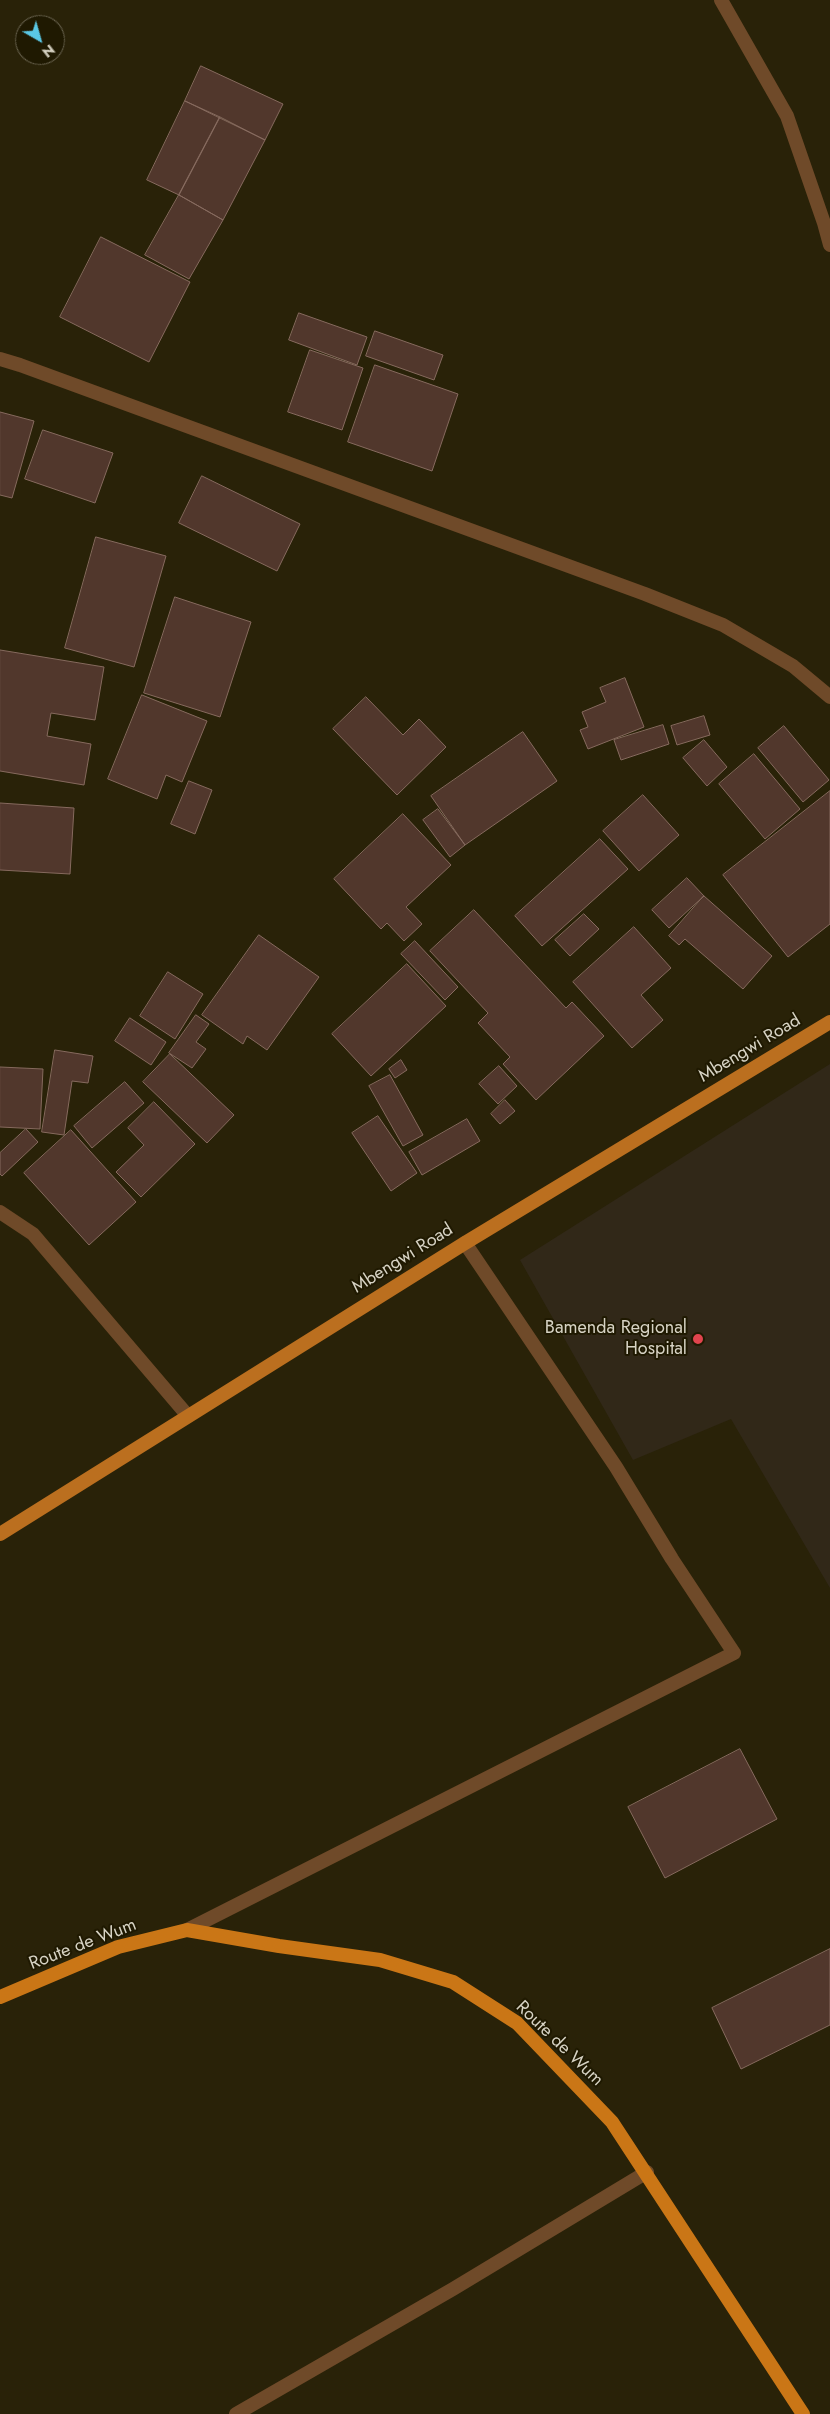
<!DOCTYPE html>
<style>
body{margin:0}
#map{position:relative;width:830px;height:2414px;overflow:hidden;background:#292208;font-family:Jost,sans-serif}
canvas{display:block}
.north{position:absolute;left:15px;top:15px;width:50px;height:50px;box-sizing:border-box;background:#1f1901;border:1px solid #69634f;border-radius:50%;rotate:142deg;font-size:14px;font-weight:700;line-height:20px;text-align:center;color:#d7d3c4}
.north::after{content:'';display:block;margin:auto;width:18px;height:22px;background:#5ac8e5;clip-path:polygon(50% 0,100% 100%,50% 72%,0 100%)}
</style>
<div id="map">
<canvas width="830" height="2414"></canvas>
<div class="north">N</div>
</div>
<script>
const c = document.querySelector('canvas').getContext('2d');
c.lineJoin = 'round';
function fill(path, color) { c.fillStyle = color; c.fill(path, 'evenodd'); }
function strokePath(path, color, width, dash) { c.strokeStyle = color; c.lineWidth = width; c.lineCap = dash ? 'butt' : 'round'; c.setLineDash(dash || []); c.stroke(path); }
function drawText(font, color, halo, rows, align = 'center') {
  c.font = font + ' Jost,sans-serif'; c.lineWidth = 4; c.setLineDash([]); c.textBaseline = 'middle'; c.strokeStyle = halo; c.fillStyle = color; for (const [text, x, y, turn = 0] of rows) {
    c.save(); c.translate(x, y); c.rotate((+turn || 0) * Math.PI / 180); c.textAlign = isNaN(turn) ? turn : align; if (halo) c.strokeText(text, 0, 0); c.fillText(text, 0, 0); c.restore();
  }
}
fill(new Path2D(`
 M830,1064V1588L731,1419L633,1460L520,1260Z`), '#312818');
const building = new Path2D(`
 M201,66L283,104L265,140L185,101Z
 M185,101L220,117L179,195L147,180Z
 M220,117L265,140L223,220L179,195Z
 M179,195L223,220L189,279L145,255Z
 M101,237L190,282L149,362L60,317Z
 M299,313L367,337L357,365L289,340Z
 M375,331L443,355L434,380L366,356Z
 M310,350L363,368L342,430L288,412Z
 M375,365L458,394L432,471L348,442Z
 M0,412L34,421L12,498L0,495Z
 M43,430L113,453L95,503L25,479Z
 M202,476L300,524L277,571L179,523Z
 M96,537L166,556L134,667L65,648Z
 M175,597L251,622L220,717L144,693Z
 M0,650L104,667L95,720L51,713L47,736L91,744L84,785L0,771Z
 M625,678L644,727L588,749L580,730L588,727L582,712L606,702L600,688Z
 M142,695L207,721L182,782L166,775L157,799L108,779Z
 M366,697L403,735L419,719L446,747L397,795L333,729Z
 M704,716L710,735L677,745L671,726Z
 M663,725L669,744L621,760L614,740Z
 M784,726L829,780L803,802L758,748Z
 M523,732L557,781L465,845L431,796Z
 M704,740L727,767L707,786L683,758Z
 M754,754L800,809L765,839L719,784Z
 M189,781L212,790L195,834L171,824Z
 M830,791V924L788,957L723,875Z
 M643,795L679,835L639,871L603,831Z
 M0,803L74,808L70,874L0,870Z
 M438,809L465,845L450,857L423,820Z
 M403,814L451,865L406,907L422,924L404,941L387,923L381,929L334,879Z
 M600,839L628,869L542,946L515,916Z
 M687,878L704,896L669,928L652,910Z
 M704,896L772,956L743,989L685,939L679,945L669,936Z
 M474,910L566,1008L572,1002L604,1036L536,1100L503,1064L510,1057L478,1023L488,1013L430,951Z
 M584,914L599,929L570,956L555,940Z
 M634,927L671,968L641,995L663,1020L632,1048L573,982Z
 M259,935L319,977L267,1050L247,1036L243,1044L202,1015Z
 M415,941L458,987L445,1000L401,954Z
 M407,964L446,1006L371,1076L332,1034Z
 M168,972L203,994L175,1039L140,1016Z
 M196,1015L209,1024L196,1042L206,1049L192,1068L169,1053Z
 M130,1018L166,1042L151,1065L115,1041Z
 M55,1050L93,1056L88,1083L72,1081L64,1135L42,1132Z
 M170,1054L234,1115L207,1143L143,1082Z
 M401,1060L407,1070L395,1078L389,1069Z
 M499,1066L517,1086L498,1104L479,1084Z
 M0,1067L43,1069L40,1129L0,1127Z
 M390,1075L423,1135L403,1146L369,1086Z
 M125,1082L144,1103L92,1148L74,1126Z
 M505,1100L515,1111L500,1124L491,1114Z
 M154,1102L195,1144L141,1197L116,1172L144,1145L128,1128Z
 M378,1116L417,1173L391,1191L352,1133Z
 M467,1119L480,1141L422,1175L409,1152Z
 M26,1129L38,1142L2,1176L0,1174V1153Z
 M71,1130L136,1202L89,1245L24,1173Z
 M740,1749L777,1819L665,1878L628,1807Z
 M830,1949V2025L741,2069L712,2008Z`);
fill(building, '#51372c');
strokePath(building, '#866a5e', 1);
strokePath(new Path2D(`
 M721,0L787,116L824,223L830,245
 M0,359L20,365L645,594L723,625L793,666L830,697
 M0,1212L33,1234L188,1416
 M187,1930L734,1653L672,1559L616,1467L465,1243
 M236,2414L453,2289L647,2172`), '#6f4a29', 14);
strokePath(new Path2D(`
 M0,1534L465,1243L830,1022`), '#bb6f1f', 14);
strokePath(new Path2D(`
 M0,1997L118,1947L187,1930L279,1946L380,1960L453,1982L517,2023L612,2122L803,2414`), '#ca7616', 14);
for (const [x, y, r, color] of [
 [698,1339,6,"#e0444e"]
]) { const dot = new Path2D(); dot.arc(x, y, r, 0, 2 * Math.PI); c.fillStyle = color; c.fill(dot); strokePath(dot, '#1f1901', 2); }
drawText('18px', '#d7d3c4', '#1f1901', [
 ["Mbengwi Road",750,1049,-31],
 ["Mbengwi Road",403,1259,-32],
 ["Route de Wum",83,1945,-21],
 ["Route de Wum",559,2044,44]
]);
drawText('18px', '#d7d3c4', '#1f1901', [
 ["Bamenda Regional",687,1329],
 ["Hospital",687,1350]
], 'right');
</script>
